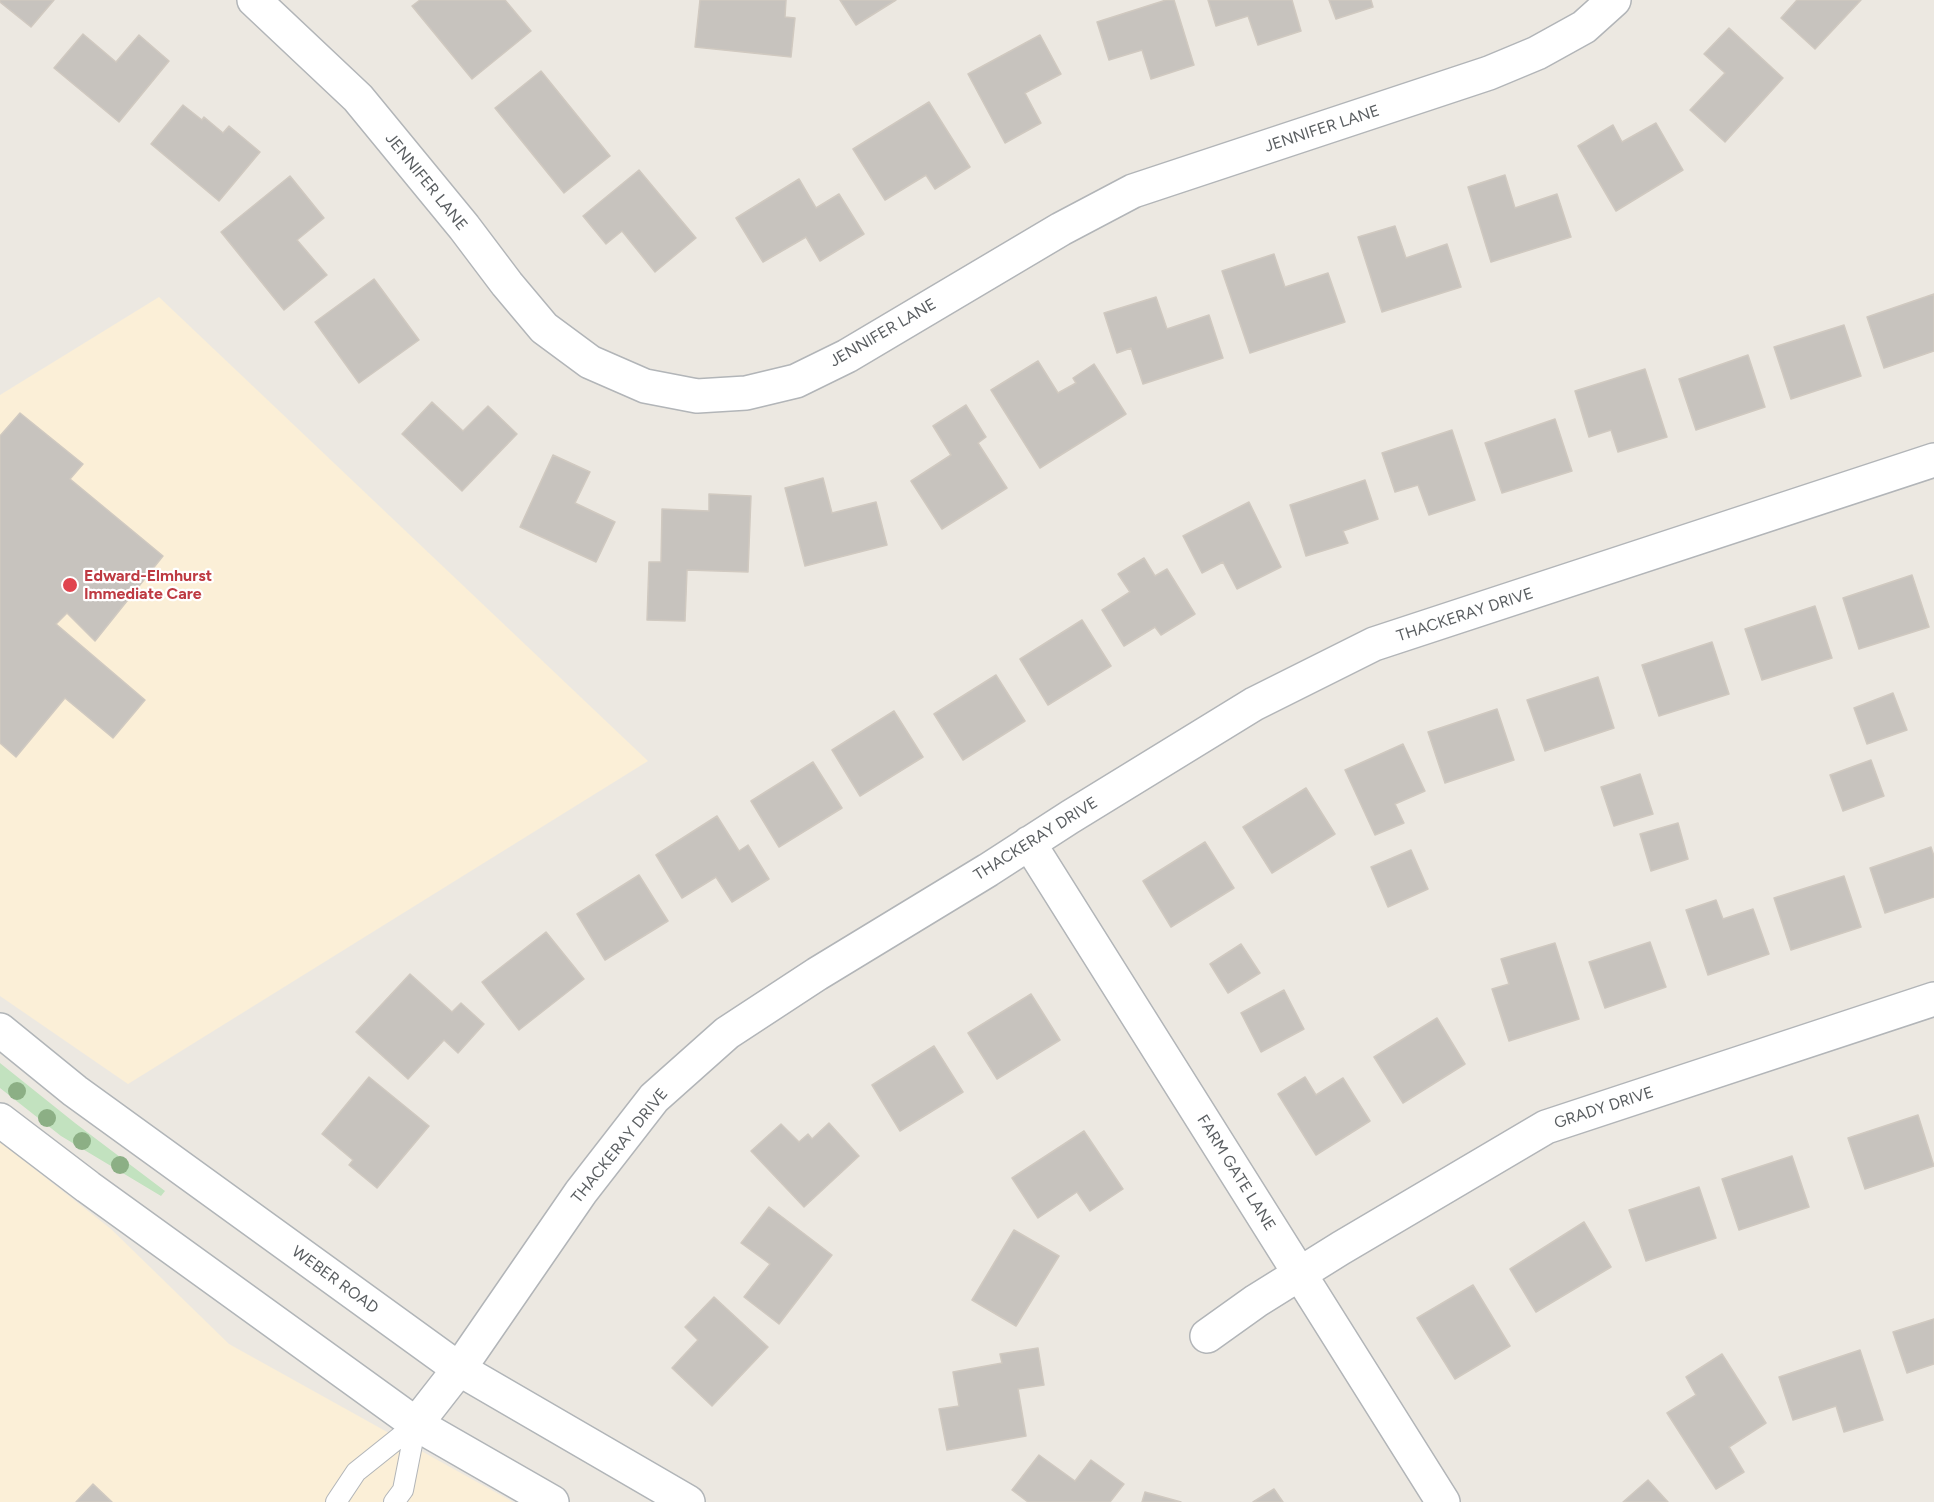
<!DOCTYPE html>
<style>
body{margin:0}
canvas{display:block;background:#ece8e1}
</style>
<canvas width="1934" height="1502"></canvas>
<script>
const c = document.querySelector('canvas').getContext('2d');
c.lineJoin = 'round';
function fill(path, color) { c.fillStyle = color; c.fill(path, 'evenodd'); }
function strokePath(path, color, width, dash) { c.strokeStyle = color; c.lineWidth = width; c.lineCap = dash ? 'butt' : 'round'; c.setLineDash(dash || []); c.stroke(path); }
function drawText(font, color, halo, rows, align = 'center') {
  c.font = font + ' Figtree,sans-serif'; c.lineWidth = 4.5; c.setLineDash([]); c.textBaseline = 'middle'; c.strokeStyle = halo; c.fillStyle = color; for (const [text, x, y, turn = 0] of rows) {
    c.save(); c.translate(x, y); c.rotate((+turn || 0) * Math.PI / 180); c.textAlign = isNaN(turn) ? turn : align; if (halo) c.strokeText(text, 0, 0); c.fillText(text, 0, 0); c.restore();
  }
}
fill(new Path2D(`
 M159,297L648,761L128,1084L0,996V395Z
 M0,1142L111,1229L229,1344L513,1502H0Z`), '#fbefd7');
fill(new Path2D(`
 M0,1063L75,1123L165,1191L161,1196L61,1136L0,1088Z`), '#c2e2bf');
const building = new Path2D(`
 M0,0H54L31,27L0,2Z
 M420,0H505L531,31L472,79L412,6Z
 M700,0H786L785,17L795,18L791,57L695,47Z
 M840,0H896L856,25Z
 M1166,0H1174L1194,65L1151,79L1142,50L1109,60L1097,22Z
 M1208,0H1292L1301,31L1258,45L1248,16L1216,26Z
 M1329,0H1371L1373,7L1336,19Z
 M1797,0H1861L1815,49L1781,18Z
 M1729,28L1783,78L1725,142L1690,110L1725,73L1704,54Z
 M83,34L116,62L139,35L169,61L119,122L54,68Z
 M1040,35L1061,74L1025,93L1041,123L1005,143L968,74Z
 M541,71L610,156L564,193L495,108Z
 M929,102L970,167L935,189L926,175L885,200L853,149Z
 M183,105L202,120L204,117L223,133L229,126L260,152L219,201L151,144Z
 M1656,123L1683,170L1616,211L1578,146L1613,125L1622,142Z
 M639,170L696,238L655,272L622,231L606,244L583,216Z
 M1505,175L1515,208L1557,194L1571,237L1491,262L1468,187Z
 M290,176L324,218L297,240L327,275L284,310L221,232Z
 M799,179L816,208L839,194L864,234L820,261L806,237L763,262L736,218Z
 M1395,226L1406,258L1447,244L1461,287L1382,312L1358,237Z
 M1274,254L1285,287L1328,273L1345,322L1250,353L1222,271Z
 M374,279L419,340L359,383L315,322Z
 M1934,294V351L1884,368L1867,317Z
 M1156,297L1167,329L1209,315L1223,358L1143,384L1131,348L1117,353L1104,313Z
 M1844,325L1861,376L1791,399L1774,347Z
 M1748,355L1765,407L1696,430L1679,379Z
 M1038,361L1058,393L1076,383L1073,378L1094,364L1126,414L1040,468L991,390Z
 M1645,369L1667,437L1618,452L1611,430L1589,437L1575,391Z
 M432,402L463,431L488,406L517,434L462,491L402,434Z
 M966,405L986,437L978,443L1007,488L942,529L911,481L951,455L933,426Z
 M20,413L83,464L70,479L163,556L95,641L67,613L56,624L145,700L113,738L65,698L16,757L0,743V436Z
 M1555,419L1572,471L1502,493L1485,443Z
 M1452,430L1475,500L1429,515L1418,485L1395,492L1382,453Z
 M553,455L590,472L575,503L615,522L596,562L520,527Z
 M823,478L832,513L876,502L887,545L805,566L785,488Z
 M1365,480L1378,519L1343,531L1348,543L1306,556L1290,505Z
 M709,494L751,496L748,572L687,570L685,621L647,620L649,562H661L662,509L709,511Z
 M1249,502L1281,567L1237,589L1223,562L1202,573L1183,536Z
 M1144,558L1155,576L1167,569L1195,614L1161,635L1155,627L1124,646L1102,610L1130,592L1118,574Z
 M1912,575L1929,627L1859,649L1843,598Z
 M1815,606L1832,658L1762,680L1745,629Z
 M1082,620L1111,666L1048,705L1020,659Z
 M1712,642L1729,694L1659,716L1642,665Z
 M996,675L1025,721L963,760L934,714Z
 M1598,677L1614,728L1545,751L1527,700Z
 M1893,693L1907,730L1867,744L1854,708Z
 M1497,709L1514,760L1445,783L1428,732Z
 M894,711L923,757L860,796L832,750Z
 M1403,744L1425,791L1395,804L1404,823L1375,835L1345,770Z
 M1871,760L1884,796L1843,811L1830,775Z
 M813,762L842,808L779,847L751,801Z
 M1640,774L1653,814L1614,826L1601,787Z
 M1306,788L1335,834L1272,873L1243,827Z
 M717,816L739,851L748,845L769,879L732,902L716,877L682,898L656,855Z
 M1678,823L1688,859L1651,871L1640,834Z
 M1205,842L1234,888L1171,927L1143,881Z
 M1931,847L1934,856V897L1885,913L1870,868Z
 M1411,850L1428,889L1388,907L1371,867Z
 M639,875L668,921L605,960L577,914Z
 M1844,876L1861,927L1791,950L1774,898Z
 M1716,900L1723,919L1753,909L1769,954L1708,975L1686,910Z
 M546,932L584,979L519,1030L482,982Z
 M1650,942L1666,987L1605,1008L1589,962Z
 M1555,943L1579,1019L1509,1041L1492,989L1509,984L1501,959Z
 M1241,944L1260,973L1228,993L1210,964Z
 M410,974L452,1012L461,1003L484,1024L458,1053L444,1040L408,1079L356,1032Z
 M1284,990L1304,1029L1261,1052L1241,1013Z
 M1031,994L1060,1040L997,1079L968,1033Z
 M1437,1018L1465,1064L1403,1103L1374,1057Z
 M934,1046L963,1092L900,1131L872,1085Z
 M369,1077L429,1126L377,1188L349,1165L353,1160L322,1134Z
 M1305,1077L1316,1095L1343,1078L1370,1121L1316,1155L1278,1094Z
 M1918,1115L1934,1166L1865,1189L1848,1138Z
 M829,1123L859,1156L804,1207L751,1151L781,1124L799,1142L808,1134L812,1139Z
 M1084,1131L1123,1189L1090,1211L1077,1192L1038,1218L1012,1178Z
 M1792,1156L1809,1207L1739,1230L1722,1179Z
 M1699,1187L1716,1238L1646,1261L1629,1210Z
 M769,1207L832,1255L779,1324L744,1297L770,1264L741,1243Z
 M1584,1222L1611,1267L1536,1312L1510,1269Z
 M1014,1230L1059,1256L1016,1326L972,1300Z
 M1473,1285L1510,1346L1455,1379L1417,1318Z
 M714,1297L768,1347L712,1406L672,1368L698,1340L685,1327Z
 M1934,1319V1364L1907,1373L1893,1332Z
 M1038,1348L1044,1385L1018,1389L1026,1436L947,1450L939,1409L959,1406L953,1372L1002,1363L1000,1354Z
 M1860,1350L1883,1420L1844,1432L1836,1406L1793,1420L1779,1377Z
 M1722,1354L1766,1423L1729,1447L1744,1472L1716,1489L1667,1413L1696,1395L1686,1377Z
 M1039,1455L1075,1481L1091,1460L1124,1484L1110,1502H1028L1012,1490Z
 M1648,1480L1668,1502H1623Z
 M93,1484L112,1502H76Z
 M1274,1489L1283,1502H1253Z
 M1145,1492L1181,1502H1142Z`);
fill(building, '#c7c3be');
strokePath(building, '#d0c9c0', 1.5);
const service = new Path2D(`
 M336,1502L356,1472L416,1424
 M394,1502L403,1490L416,1424`);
const minor = new Path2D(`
 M254,0L358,98L464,227L507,284L544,328L590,362L645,386L697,396L746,393L796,381L847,356L1061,229L1133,191L1489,73L1537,53L1584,27L1614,0
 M1029,843L1443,1502
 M1207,1336L1256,1301L1341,1248L1546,1127L1934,999
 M416,1424L459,1369L581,1192L654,1098L727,1033L817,974L988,870L1070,817L1254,704L1374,644L1934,460`);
const secondary = new Path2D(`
 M0,1030L75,1091L459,1369L688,1502
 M0,1120L88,1187L416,1424L552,1502`);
strokePath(service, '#b2b5b8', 22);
strokePath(minor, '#b2b5b8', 36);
strokePath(secondary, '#b1b5b8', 36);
strokePath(service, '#fff', 20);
strokePath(minor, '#fff', 33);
strokePath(secondary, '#fff', 33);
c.fillStyle = '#8caf85';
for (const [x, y] of [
 [17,1091],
 [47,1118],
 [82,1141],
 [120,1165]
]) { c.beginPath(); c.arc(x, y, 9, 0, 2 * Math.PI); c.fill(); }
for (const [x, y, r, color] of [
 [70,585,8,"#e0444e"]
]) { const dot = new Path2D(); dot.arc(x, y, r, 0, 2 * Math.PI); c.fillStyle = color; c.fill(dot); strokePath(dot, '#fff', 2); }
drawText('16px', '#5a5e61', '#fff', [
 ["JENNIFER LANE",1322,129,-18],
 ["JENNIFER LANE",426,182,51],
 ["JENNIFER LANE",883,333,-30],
 ["THACKERAY DRIVE",1465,615,-18],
 ["THACKERAY DRIVE",1036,839,-32],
 ["GRADY DRIVE",1604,1108,-18],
 ["THACKERAY DRIVE",620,1146,-51],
 ["FARM GATE LANE",1236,1173,58],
 ["WEBER ROAD",335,1280,36]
]);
drawText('bold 16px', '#be3a42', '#fff', [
 ["Edward-Elmhurst",84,576],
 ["Immediate Care",84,594]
], 'left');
</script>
